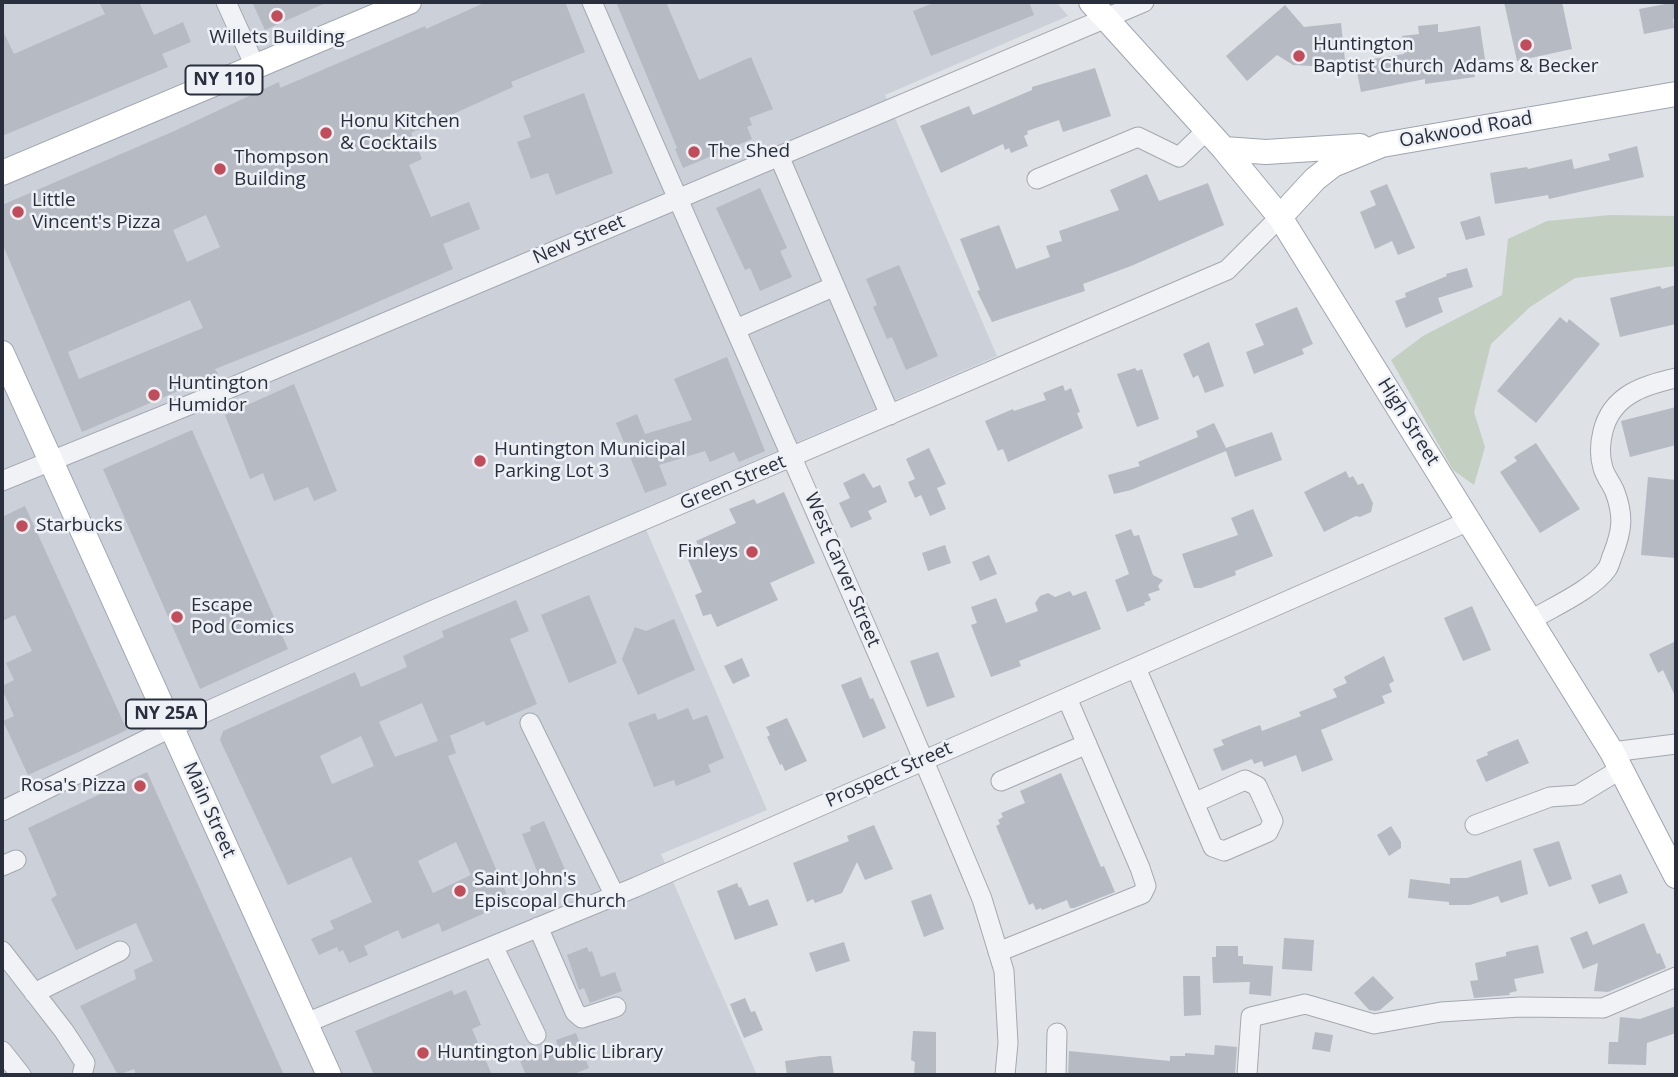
<!DOCTYPE html>
<style>
body{margin:0}
#map{position:relative;width:1678px;height:1077px;overflow:hidden;background:#dee1e6;font-family:"Open Sans",sans-serif}
canvas{display:block}
.frame{position:absolute;inset:0;border:4px solid #292f3c;pointer-events:none}
</style>
<div id="map">
<canvas width="1678" height="1077"></canvas>
<div class="frame"></div>
</div>
<script>
const c = document.querySelector('canvas').getContext('2d');
c.lineJoin = 'round';
function fill(path, color) { c.fillStyle = color; c.fill(path, 'evenodd'); }
function strokePath(path, color, width, dash) { c.strokeStyle = color; c.lineWidth = width; c.lineCap = dash ? 'butt' : 'round'; c.setLineDash(dash || []); c.stroke(path); }
function drawText(font, color, halo, rows, align = 'center') {
  c.font = font + ' "Open Sans",sans-serif'; c.lineWidth = 5; c.setLineDash([]); c.textBaseline = 'middle'; c.strokeStyle = halo; c.fillStyle = color; for (const [text, x, y, turn = 0] of rows) {
    c.save(); c.translate(x, y); c.rotate((+turn || 0) * Math.PI / 180); c.textAlign = isNaN(turn) ? turn : align; if (halo) c.strokeText(text, 0, 0); c.fillText(text, 0, 0); c.restore();
  }
}
fill(new Path2D(`
 M2,2H1056L1068,16L885,95L997,356L638,511L767,810L661,854L757,1075H2Z`), '#ccd0d8');
fill(new Path2D(`
 M1610,215L1676,216V266L1575,278L1530,307L1491,344L1474,412L1485,447L1474,485L1453,470L1391,360L1423,336L1502,295L1508,239L1547,221Z`), '#c3cfc0');
fill(new Path2D(`
 M99,2H139L154,35L183,22L191,42L162,54L168,67L2,136V29L14,54L105,14Z
 M252,2H328L265,30Z
 M486,2H565L585,52L511,82L513,87L411,133L422,159L409,165L431,217L469,202L480,229L443,244L453,269L316,329L215,369L218,374L82,432L2,243V205L172,132L279,82L280,88L425,26L426,29ZM206,215L220,247L187,262L173,230ZM190,300L203,328L79,379L68,352Z
 M616,2H666L699,80L751,57L773,109L749,118L752,125L747,127L752,139L683,168L675,149L677,148Z
 M936,2H1029L1034,15L931,56L913,11Z
 M1504,2H1562L1572,49L1517,61Z
 M1676,2V18L1673,19L1674,28L1644,34L1639,9Z
 M1285,5L1304,27L1341,23L1345,61L1311,66L1293,65L1277,55L1247,81L1226,56Z
 M1438,24V32H1442L1480,26L1486,66L1473,68L1475,77L1425,84V79L1361,92L1355,62L1404,54L1402,36L1419,34L1418,26Z
 M1095,68L1111,116L1063,132L1059,120L1027,131L1028,134L1024,136L1028,146L1011,153L1009,148L1005,150L1003,144L941,173L920,126L969,106L973,115L1032,90V87Z
 M584,93L613,173L556,195L548,173L531,179L517,142L531,137L523,116Z
 M1637,146L1644,177L1549,199L1548,195L1495,204L1490,173L1527,167L1528,169L1572,159L1574,169L1610,160L1608,154Z
 M1147,174L1159,201L1208,183L1224,225L1131,266L1083,284L1085,291L992,322L977,291L980,290L960,239L999,225L1016,269L1050,257L1046,246L1062,241L1059,231L1119,210L1110,190Z
 M1387,184L1415,248L1398,255L1392,241L1375,249L1360,212L1376,205L1370,191Z
 M760,188L787,248L780,251L792,277L760,291L750,268L745,270L716,208Z
 M1480,216L1485,235L1466,240L1460,222Z
 M899,265L938,356L906,370L892,337L887,339L873,307L877,305L866,279Z
 M1467,268L1473,287L1438,298L1443,312L1406,328L1395,301L1406,297L1405,293L1447,276L1446,274Z
 M1676,285V324L1620,337L1610,298L1660,286L1662,289Z
 M1297,307L1313,344L1302,349L1304,354L1254,374L1246,352L1264,345L1255,324Z
 M1560,317L1567,323L1569,319L1600,344L1536,423L1497,391Z
 M1209,342L1224,386L1205,393L1198,375L1193,378L1183,354Z
 M727,357L765,451L739,462L734,452L710,462L705,451L659,465L667,485L645,493L616,423L637,414L645,434L692,420L674,379Z
 M1135,368L1137,371L1142,369L1159,419L1137,427L1117,374Z
 M294,384L337,491L314,501L308,487L274,501L263,473L250,479L225,415Z
 M1063,385L1065,391L1071,388L1080,412L1077,413L1083,428L1008,462L1003,449L998,451L985,421L1013,409L1014,411L1046,400L1043,393Z
 M1676,407V445L1630,457L1621,421Z
 M1214,423L1226,448L1272,432L1282,460L1235,477L1226,451L1131,490L1114,494L1108,475L1140,466L1138,462L1198,437L1196,431Z
 M192,430L288,649L200,689L103,469Z
 M1536,443L1580,509L1540,533L1500,472L1517,461L1514,457Z
 M929,448L946,484L937,488L946,509L930,516L921,495L915,498L908,482L915,479L906,459Z
 M1346,471L1349,478L1353,476L1358,485L1363,483L1373,503L1371,512L1360,517L1356,516L1324,532L1304,492Z
 M864,473L873,488L880,485L887,502L868,511L872,519L851,528L839,503L850,498L843,483Z
 M1648,477L1676,480V558L1641,555Z
 M784,492L815,563L770,583L778,600L717,627L711,614L703,616L695,595L702,592L686,555L700,549L696,541L736,523L729,509L754,499L757,504Z
 M25,506L127,730L28,775L3,721L14,716L2,689V686L14,680L6,663L32,651L15,615L2,621V517Z
 M1253,509L1273,556L1235,571L1236,575L1201,588H1194L1182,554L1238,535L1231,518Z
 M1131,529L1134,536L1139,535L1153,575L1163,580L1158,586L1160,590L1148,594L1151,600L1144,603L1145,605L1127,612L1115,580L1129,574L1115,535Z
 M945,545L951,563L928,571L922,553Z
 M989,555L997,574L980,581L972,562Z
 M1070,591L1073,596L1086,591L1101,629L1019,661L1021,666L991,677L971,625L977,623L971,607L996,598L1006,623L1038,611L1035,603L1040,596L1048,593L1055,597Z
 M589,595L617,663L569,683L541,615Z
 M516,600L529,631L510,639L537,704L486,726L484,721L438,741L450,736L456,753L448,756L510,902L442,932L439,923L402,939L398,930L364,946L368,955L349,963L343,950L339,952L337,947L319,955L311,939L334,929L330,921L372,902L351,857L288,885L220,740L223,731L355,672L361,687L407,667L403,656L444,637L442,631ZM422,703L438,741L395,757L379,722ZM361,736L374,766L332,784L320,756ZM456,842L471,875L433,893L418,861Z
 M1472,606L1491,650L1463,661L1444,618Z
 M674,619L695,670L638,695L622,659L635,627L646,631Z
 M1676,641V698L1663,670L1658,673L1649,654Z
 M938,652L955,697L927,707L910,661Z
 M1384,656L1394,681L1389,684L1392,692L1382,696L1385,703L1321,730L1333,760L1302,772L1296,755L1264,767L1262,761L1254,764L1252,759L1222,771L1213,749L1224,745L1221,740L1260,725L1262,731L1301,716L1299,712L1337,697L1333,689L1347,683L1344,677Z
 M742,658L750,676L733,684L724,666Z
 M861,677L870,699L873,698L886,728L863,738L841,685Z
 M688,708L693,720L707,715L724,758L708,765L711,772L676,786L674,780L654,787L628,723L655,713L658,720Z
 M787,718L807,761L785,771L782,764L780,765L767,737L770,735L766,727Z
 M1518,739L1529,763L1486,782L1476,760L1488,755L1487,752Z
 M147,772L284,1075H136L134,1069L118,1075L80,1006L136,979L134,970L153,961L136,923L76,950L51,899L57,895L28,828Z
 M1061,773L1101,867L1104,866L1115,892L1074,908H1070L1067,900L1042,910L1041,908L1036,910L1033,903L1029,905L996,826L1000,824L998,820L1003,817L1001,813L1025,803L1020,791Z
 M544,821L566,872L541,881L522,834L531,831L530,827Z
 M874,825L893,869L865,880L857,862L842,893L815,903L813,899L807,902L793,863L849,841L847,836Z
 M1391,826L1401,842V848L1389,856L1377,835Z
 M1559,841L1572,879L1549,887L1533,849Z
 M1521,860L1528,894L1501,903L1498,896L1470,905H1449V902L1408,898L1410,879L1450,884V878H1467Z
 M1621,874L1628,893L1599,904L1591,885Z
 M737,883L739,888L741,887L749,906L768,899L778,925L735,940L717,891Z
 M931,894L944,929L924,937L911,901Z
 M1644,923L1657,954L1660,953L1666,968L1608,992L1594,991L1598,963L1583,969L1570,938L1587,931L1593,945Z
 M1284,938L1314,940L1312,971L1282,969Z
 M844,942L850,961L816,972L809,953Z
 M1538,945L1544,973L1514,979L1517,991L1509,993L1510,995L1474,998L1470,981L1478,980L1475,963L1506,956V952Z
 M1216,946H1238V956H1243V964L1273,966L1271,996L1249,994L1250,982L1213,983L1212,957H1216Z
 M587,947L589,952L592,951L601,977L615,972L622,991L590,1003L584,988L579,990L567,955Z
 M1183,976H1200L1201,1015L1184,1016Z
 M1373,976L1394,998L1380,1010L1375,1011L1369,1010L1354,993Z
 M452,990L454,995L466,990L481,1025L472,1029L492,1075H374L355,1031Z
 M745,998L751,1012L755,1011L763,1030L744,1038L730,1004Z
 M1676,1006V1033L1647,1043L1646,1065L1608,1064L1609,1042H1618L1620,1017L1640,1019Z
 M913,1031L936,1032V1075H914L915,1062L911,1060Z
 M1315,1032L1333,1035L1330,1052L1312,1049Z
 M576,1033L589,1068L571,1075H526L520,1061L558,1047L556,1040Z
 M1215,1045L1237,1047L1235,1075H1068L1069,1051L1170,1061V1056H1185V1053L1214,1055Z
 M821,1056H831L834,1075H787L785,1061Z`), '#b6bac3');
const minor = new Path2D(`
 M226,2L255,66
 M592,2C721,301 857,598 982,899L1004,971L1008,1043L1005,1075
 M779,156L890,415
 M1037,179L1138,137L1179,157L1207,130
 M736,329L835,286
 M2,481L204,399L1144,2
 M1531,620C1553,607 1593,589 1607,569C1610,565 1611,558 1613,554C1622,531 1624,516 1615,492C1612,484 1605,476 1603,468C1599,455 1600,443 1603,431C1612,395 1644,385 1676,378
 M1136,668L1213,847L1224,851L1268,832L1273,821L1257,786L1245,780L1194,803
 M530,723L615,896
 M1612,752L1676,744
 M1001,781L1087,744
 M2,811L172,727L429,612L1227,270L1280,217
 M1475,825L1550,797L1578,795L1621,769
 M2,866L16,860
 M538,927L575,1012L582,1018L616,1007
 M493,946L536,1035
 M2,951L64,1031L85,1063L82,1075
 M998,952L1142,894L1146,886L1140,868L1067,698
 M34,993L120,951
 M306,1023L636,887L1469,521
 M2,1051L21,1075
 M1056,1075L1057,1033
 M1247,1075L1251,1017L1305,1004L1374,1024L1441,1012L1520,1007L1603,1008L1676,977`);
const major = new Path2D(`
 M1091,2L1224,149L1280,217L1612,752L1676,876
 M1224,149L1266,152L1360,146
 M2,173L409,2
 M1280,217L1315,179L1333,165L1382,145L1676,94
 M2,353L329,1075`);
strokePath(minor, '#a4a8b0', 21);
strokePath(major, '#9ea5b1', 26);
strokePath(minor, '#f0f2f5', 19);
strokePath(major, '#fff', 24);
for (const [x, y, r, color] of [
 [277,16,7,"#c24c59"],
 [1526,45,7,"#c24c59"],
 [1299,56,7,"#c24c59"],
 [326,133,7,"#c24c59"],
 [694,152,7,"#c24c59"],
 [220,169,7,"#c24c59"],
 [18,212,7,"#c24c59"],
 [154,395,7,"#c24c59"],
 [480,461,7,"#c24c59"],
 [22,526,7,"#c24c59"],
 [752,552,7,"#c24c59"],
 [177,617,7,"#c24c59"],
 [140,786,7,"#c24c59"],
 [460,891,7,"#c24c59"],
 [423,1053,7,"#c24c59"]
]) { const dot = new Path2D(); dot.arc(x, y, r, 0, 2 * Math.PI); c.fillStyle = color; c.fill(dot); strokePath(dot, '#edf0f4', 2.5); }
for (const [x, y, w] of [
 [224,80,77],
 [166,714,80]
]) { const box = new Path2D(); box.roundRect(x - w / 2, y - 14.5, w, 29, 5); c.fillStyle = '#edf0f4'; c.fill(box); strokePath(box, '#292f3c', 2); }
drawText('bold 18px', '#292f3c', null, [
 ["NY 110",224,80],
 ["NY 25A",166,714]
]);
drawText('19px', '#292f3c', '#edf0f4', [
 ["Willets Building",277,38,"center"],
 ["Huntington",1313,45],
 ["Baptist Church",1313,67],
 ["Adams & Becker",1526,67,"center"],
 ["Honu Kitchen",340,122],
 ["& Cocktails",340,144],
 ["The Shed",708,152],
 ["Thompson",234,158],
 ["Building",234,180],
 ["Little",32,201],
 ["Vincent's Pizza",32,223],
 ["Huntington",168,384],
 ["Humidor",168,406],
 ["Huntington Municipal",494,450],
 ["Parking Lot 3",494,472],
 ["Starbucks",36,526],
 ["Finleys",738,552,"right"],
 ["Escape",191,606],
 ["Pod Comics",191,628],
 ["Rosa's Pizza",126,786,"right"],
 ["Saint John's",474,880],
 ["Episcopal Church",474,902],
 ["Huntington Public Library",437,1053]
], 'left');
drawText('19px', '#292f3c', '#edf0f4', [
 ["Oakwood Road",1466,130,-10],
 ["New Street",579,240,-23],
 ["High Street",1408,422,58],
 ["Green Street",733,483,-23],
 ["West Carver Street",842,570,67],
 ["Prospect Street",889,775,-24],
 ["Main Street",209,810,66]
]);
</script>
